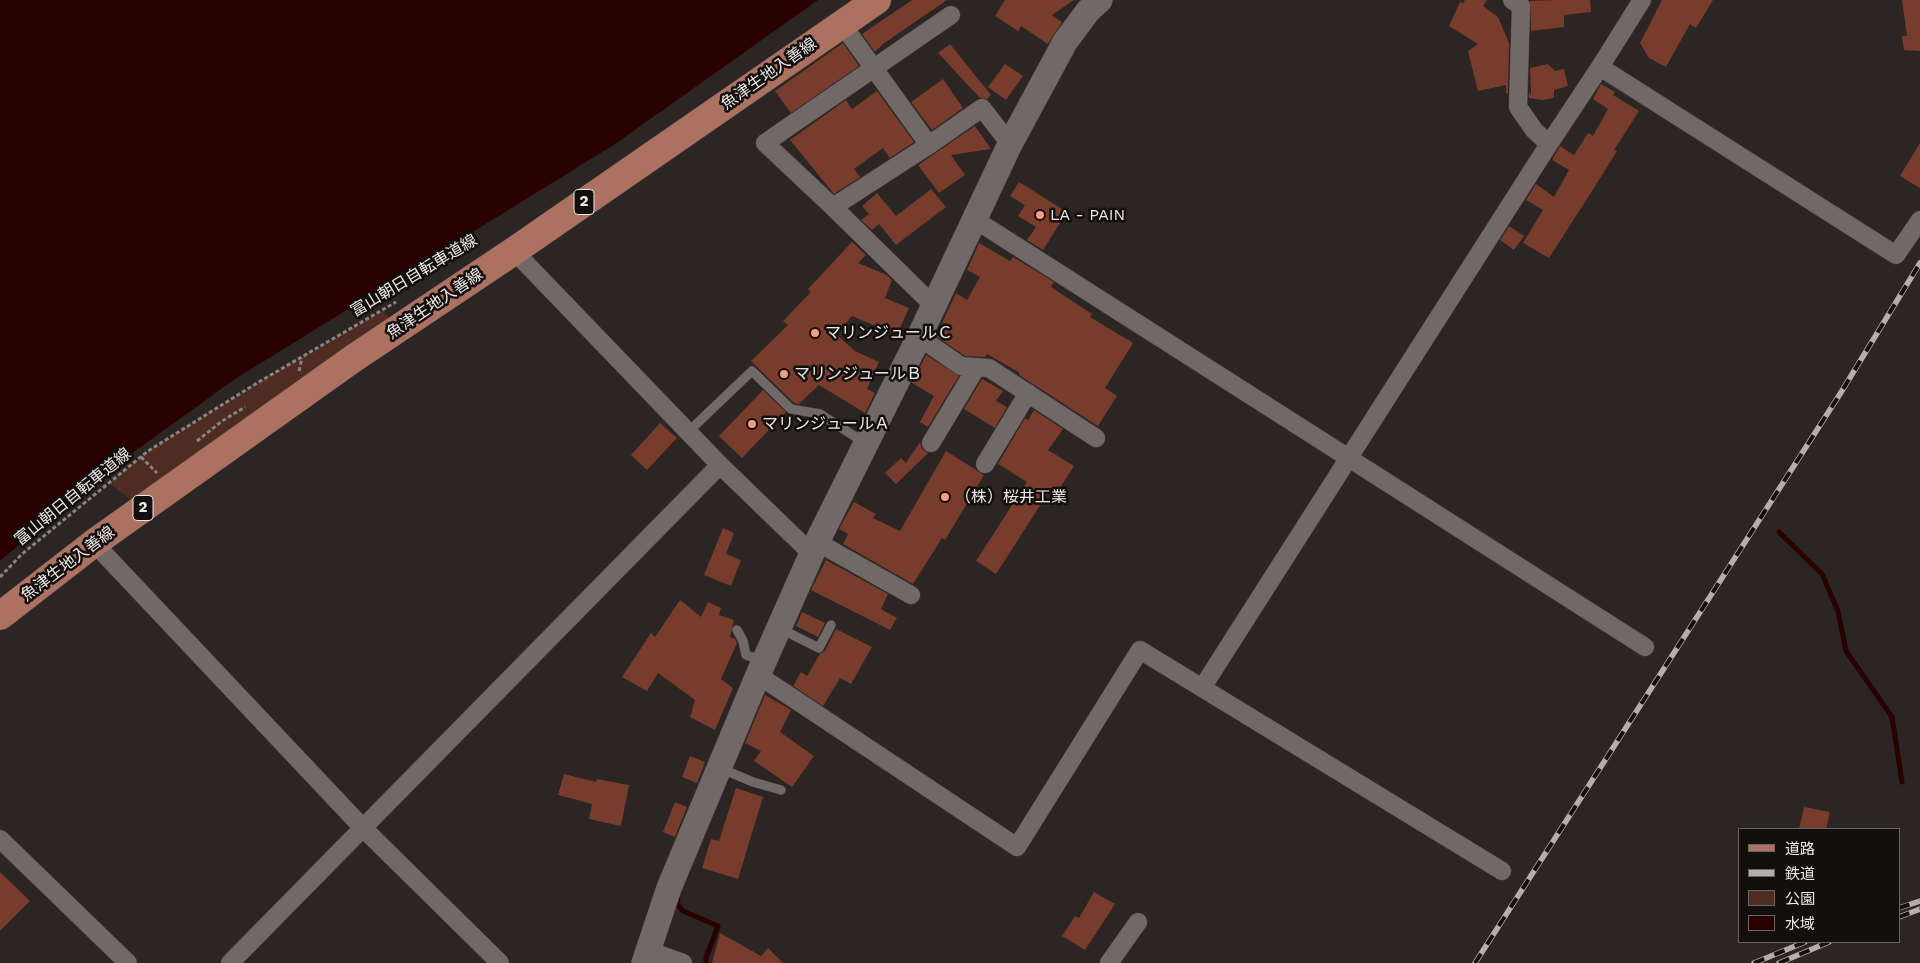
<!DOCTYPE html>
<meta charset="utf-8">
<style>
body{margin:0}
#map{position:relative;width:1920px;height:963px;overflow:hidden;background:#2b2523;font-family:"Work Sans","Noto Sans JP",sans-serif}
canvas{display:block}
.legend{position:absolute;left:1738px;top:828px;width:162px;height:115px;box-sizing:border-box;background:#120f0e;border:1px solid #6a6665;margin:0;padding:6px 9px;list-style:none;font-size:15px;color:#ede8e7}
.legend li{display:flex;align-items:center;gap:10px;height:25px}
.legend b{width:25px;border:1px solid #6a6665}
</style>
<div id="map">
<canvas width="1920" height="963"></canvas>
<ul class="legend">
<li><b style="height:6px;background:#ac7161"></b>道路</li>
<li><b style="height:6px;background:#b4aead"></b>鉄道</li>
<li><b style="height:14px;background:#4e2c22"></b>公園</li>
<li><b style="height:14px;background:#280100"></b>水域</li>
</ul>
</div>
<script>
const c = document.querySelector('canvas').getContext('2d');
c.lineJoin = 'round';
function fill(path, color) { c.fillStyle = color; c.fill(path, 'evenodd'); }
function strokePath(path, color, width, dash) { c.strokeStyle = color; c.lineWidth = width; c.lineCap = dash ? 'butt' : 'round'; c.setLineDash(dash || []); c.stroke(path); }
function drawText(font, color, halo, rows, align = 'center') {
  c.font = font + ' "Work Sans","Noto Sans JP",sans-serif'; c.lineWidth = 5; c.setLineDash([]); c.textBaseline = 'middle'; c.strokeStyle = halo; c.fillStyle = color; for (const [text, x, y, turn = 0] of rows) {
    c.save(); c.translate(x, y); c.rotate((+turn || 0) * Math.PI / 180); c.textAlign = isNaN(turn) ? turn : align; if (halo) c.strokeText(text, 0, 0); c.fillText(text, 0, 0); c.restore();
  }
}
fill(new Path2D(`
 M383,310L397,329L143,509L109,483L148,451L257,383Z`), '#4e2c22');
fill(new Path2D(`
 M0,0H818L615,144L235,379L103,474L0,561Z`), '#280100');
strokePath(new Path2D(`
 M1779,532L1822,574L1838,611L1846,651L1892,717L1902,782
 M678,899L676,902L683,911L718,926L706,958V963`), '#280100', 5);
fill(new Path2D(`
 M912,0H947L883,44L875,52L862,34Z
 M1005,0H1074L1052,15L1062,22L1048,44L1021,26L1018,31L995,16Z
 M1465,0H1487L1483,6L1498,17L1509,43L1508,93H1506V85L1478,91L1468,51L1478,44L1449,26L1460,2L1463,3Z
 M1555,0H1590L1591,12L1564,15V27L1531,31L1530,1Z
 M1662,0H1713L1696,28L1690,24L1666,67L1649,58L1640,43Z
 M1902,0H1920V51L1904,50L1902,36H1907Z
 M843,43L859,66L791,113L775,91Z
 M950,44L991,95L987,99L980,98L938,53Z
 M1005,64L1023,76L1006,100L988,87Z
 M1548,64L1555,71L1564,69L1568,86L1554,90V98L1542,100L1529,98V92L1531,96L1530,68Z
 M943,79L963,108L932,130L911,102Z
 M1601,84L1615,92L1613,95L1639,111L1614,150L1617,151L1599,180L1549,258L1523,243L1543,210L1526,200L1536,184L1554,197L1569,170L1552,160L1560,146L1574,155L1588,133L1593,136L1608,109L1593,99Z
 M877,91L914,142L890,158L883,148L854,169L860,177L834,194L790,140L846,100L852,109Z
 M975,126L991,149L951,155L965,175L939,193L918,165Z
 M1920,143V188L1900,176Z
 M1019,182L1067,212L1043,250L1027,240L1036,227L1018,216L1025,205L1010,196Z
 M931,189L946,207L896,245L879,224L872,230L861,220L869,214L862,206L877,193L896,216Z
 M1509,226L1524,236L1514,250L1500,240Z
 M852,242L866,255L858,263L887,275L892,280L885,298L909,308L897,335L852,316L836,334L855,351L879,362L867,389L875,393L865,413L819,385L799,404L794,403L751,361L788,325L783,321L811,292L808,289Z
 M979,243L1010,261L1013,257L1054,282L1051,287L1092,314L1090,317L1133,343L1105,388L1117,396L1098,426L1019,375L1020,373L987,354L985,357L965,356L936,336L956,293L967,300L980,277L967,270Z
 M926,355L959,376L928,427L920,422L934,396L912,383Z
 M982,379L1003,391L996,401L1007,407L995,428L964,409Z
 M763,390L786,412L742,458L719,436Z
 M1034,410L1063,429L1048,450L1074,466L1056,494L1050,490L996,574L976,561L1027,482L998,464L1025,418L1028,420Z
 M660,423L677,438L647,470L631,455Z
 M920,442L922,449L928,453L896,484L885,473L901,458L906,463Z
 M946,451L984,475L945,540L942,538L913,584L843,544L848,534L839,529L854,502L876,514L873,518L900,531Z
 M723,528L734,533L726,554L741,560L731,586L704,575Z
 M826,560L888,594L881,609L897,618L890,630L811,590Z
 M680,600L701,617L708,602L721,608L719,615L734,620L730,637L735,639L737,643L721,679L733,688L715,730L690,717L695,700L658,673L647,691L622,677L651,633L655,637Z
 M802,612L825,623L818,637L796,626Z
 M836,629L872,647L851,684L840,678L823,706L793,686L801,672L807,676L820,654L825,651Z
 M765,695L791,710L780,732L814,756L792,787L754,761L761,751L745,743Z
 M690,756L705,762L697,783L682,777Z
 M564,774L596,782L597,779L629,785L621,826L589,819L592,804L558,795Z
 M736,788L763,797L738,879L702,868L711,839L719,841Z
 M675,802L687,807L675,837L663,832Z
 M1804,807L1830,812L1826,829H1799Z
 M0,872L30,901L0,931Z
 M1094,892L1115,904L1085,950L1062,936L1075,916L1079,918Z
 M720,933L761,956L768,948L783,963H712Z`), '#783c2c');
const lane = new Path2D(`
 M689,431L752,371L791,409L820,414L865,443
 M781,629L819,648L831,625
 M737,630L743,641L746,655L764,661
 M722,769L753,782L781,790`);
const street = new Path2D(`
 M1512,0L1521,6L1518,107L1534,130L1549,144
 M842,24L929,145L833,207L933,305
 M1600,67L1642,0
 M929,145L982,108L1010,144
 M833,207L765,143L951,15
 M974,219L1645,647
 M514,251L720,465L812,554
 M919,337L961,366L989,368L1096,438
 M931,443L976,368
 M985,464L1028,393
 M817,542L911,595
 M94,543L363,828L500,963
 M758,675L1017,847L1140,650L1502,871
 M1202,688L1549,144L1600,67L1896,255L1920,220
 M0,839L128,963
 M647,950L683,963
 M230,963L720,465
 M1109,963L1138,922`);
const secondary = new Path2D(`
 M644,963L669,888L758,675L817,542L919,337L1010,144L1065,42L1088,11L1100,0`);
const primary = new Path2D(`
 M0,616L94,543L354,358L514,251L877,0`);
strokePath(lane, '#484241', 10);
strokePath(street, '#484241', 19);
strokePath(secondary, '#484241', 26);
strokePath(primary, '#484241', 29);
strokePath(new Path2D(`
 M299,371L302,358
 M197,441L222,421L245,407
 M141,457L157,473
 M0,577L22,554L148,451L257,383L396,302`), '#898382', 3, [4, 2.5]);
strokePath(lane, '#716967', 9);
strokePath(street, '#716967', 18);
strokePath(secondary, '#716967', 25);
strokePath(primary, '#ac7161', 28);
const rail = new Path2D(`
 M1899,908L1920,901
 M1899,917L1920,909
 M1475,963L1840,394L1920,263
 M1754,963L1805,942
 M1779,963L1829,942`);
strokePath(rail, '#b4aead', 5.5);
strokePath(rail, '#120f0e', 4, [11]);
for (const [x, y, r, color] of [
 [1040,215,5,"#f49e86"],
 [815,333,5,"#f49e86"],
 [784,374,5,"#f49e86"],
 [752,424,5,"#f49e86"],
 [945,497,5,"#f49e86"]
]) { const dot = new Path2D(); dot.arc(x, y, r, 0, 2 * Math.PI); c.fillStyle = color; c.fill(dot); strokePath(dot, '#120f0e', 2); }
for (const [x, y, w] of [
 [584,202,20],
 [143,508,20]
]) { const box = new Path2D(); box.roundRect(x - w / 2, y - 12.5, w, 25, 4); c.fillStyle = '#120f0e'; c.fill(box); strokePath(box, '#ede8e7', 1); }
drawText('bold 15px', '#ede8e7', null, [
 ["2",584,202],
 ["2",143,508]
]);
drawText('16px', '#ede8e7', '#120f0e', [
 ["魚津生地入善線",769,74,-35],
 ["富山朝日自転車道線",414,276,-31],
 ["魚津生地入善線",435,304,-34],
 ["富山朝日自転車道線",73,497,-39],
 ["魚津生地入善線",68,564,-37]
]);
drawText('16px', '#ede8e7', '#120f0e', [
 ["LA - PAIN",1050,215],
 ["マリンジュールＣ",825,333],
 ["マリンジュールＢ",794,374],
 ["マリンジュールＡ",762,424],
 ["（株）桜井工業",955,497]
], 'left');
</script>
